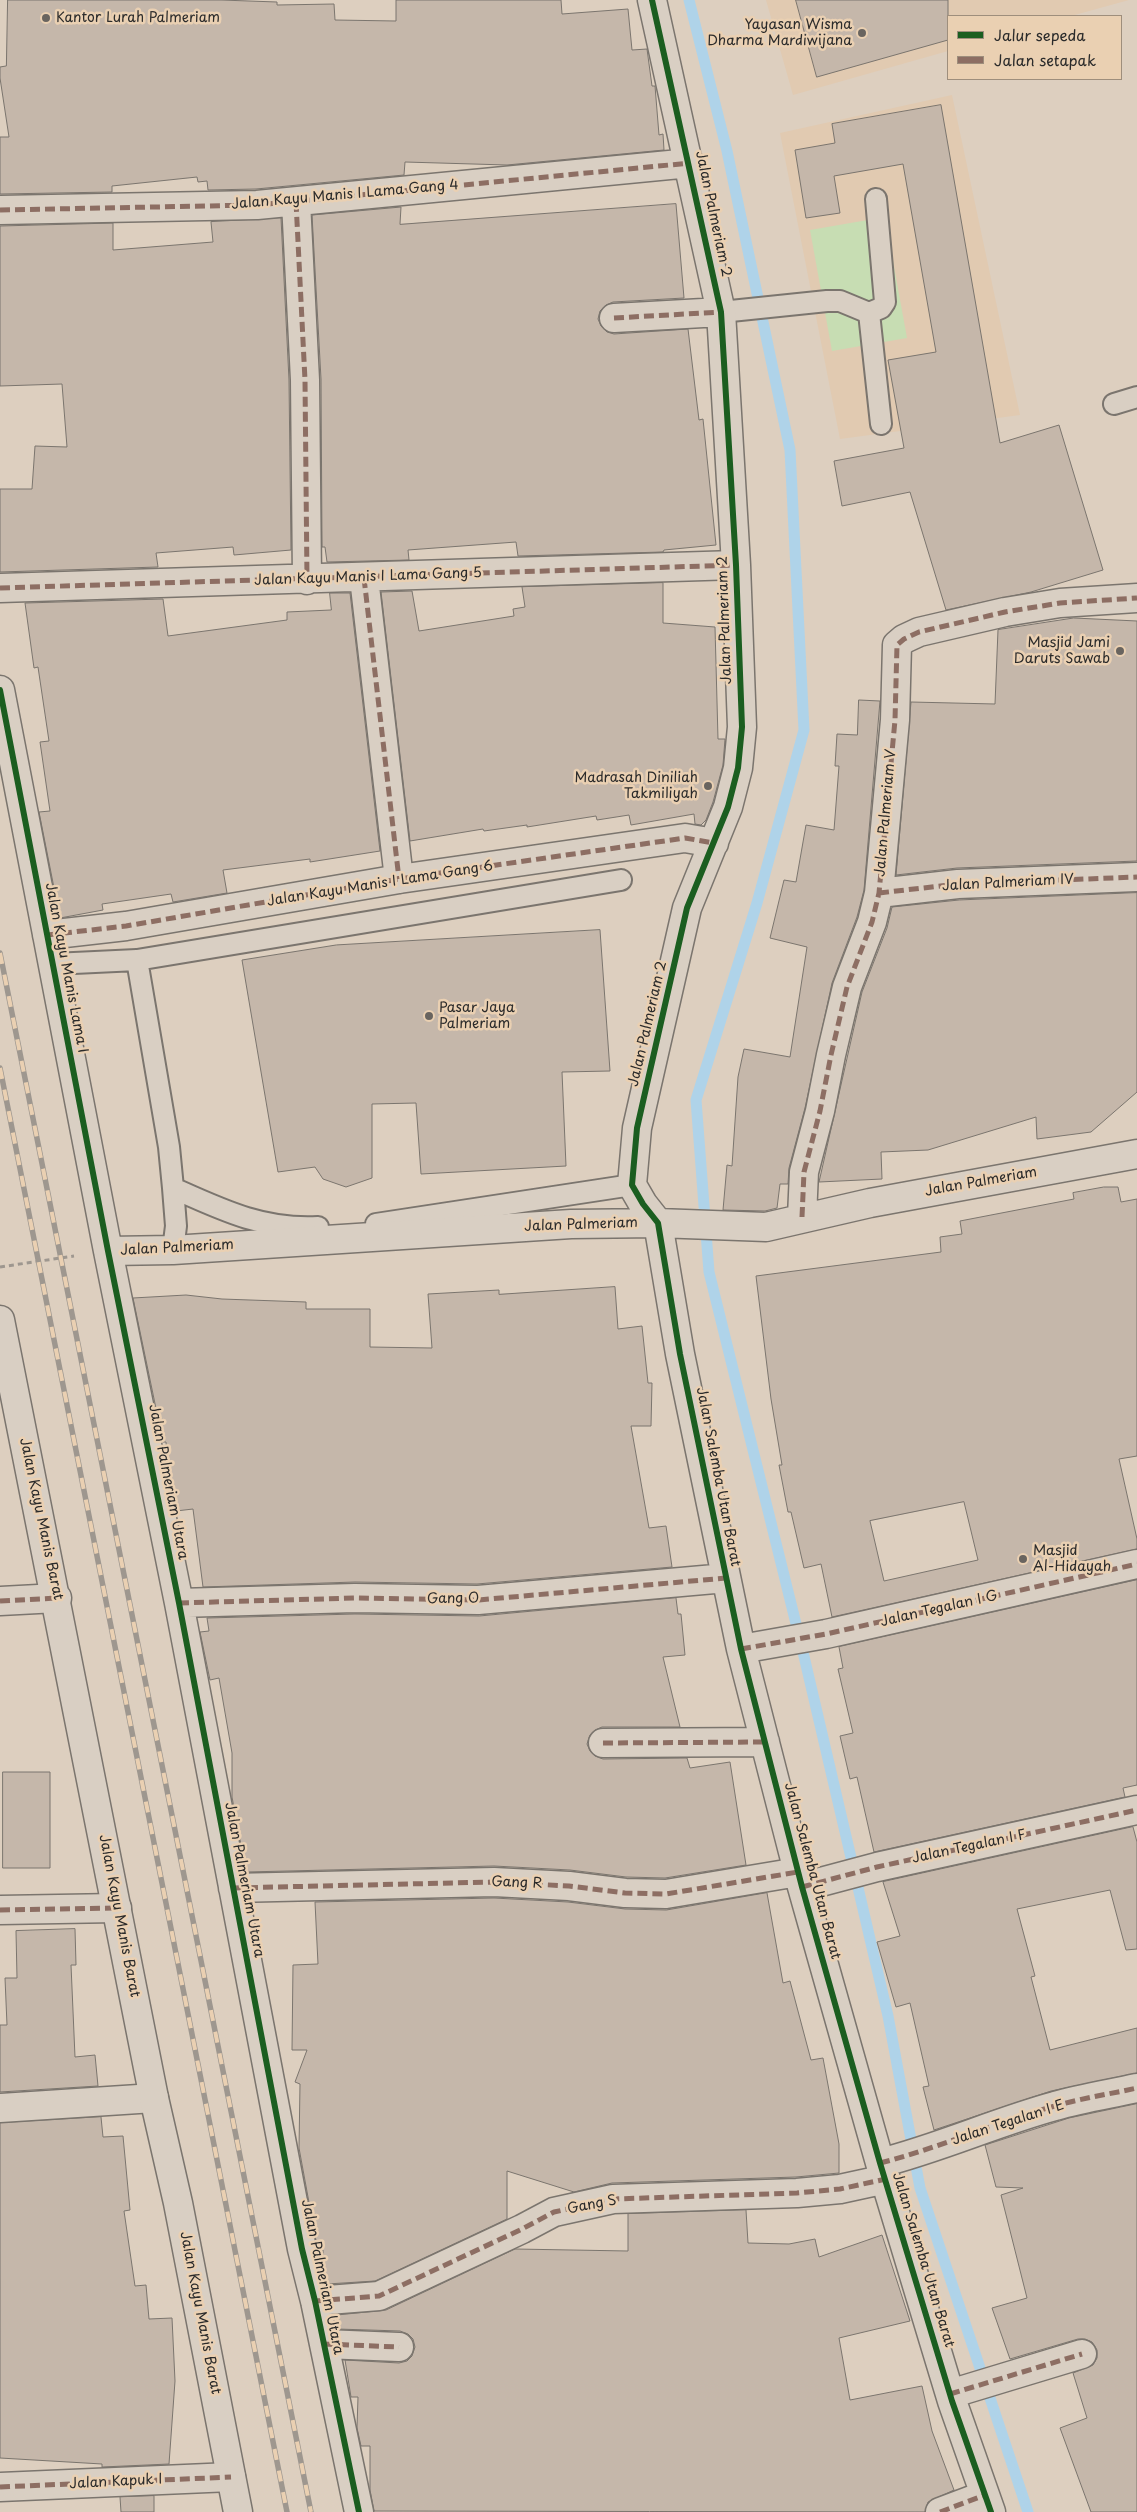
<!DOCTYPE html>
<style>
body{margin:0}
#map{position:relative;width:1137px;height:2512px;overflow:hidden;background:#ddcfbf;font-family:"Playpen Sans",sans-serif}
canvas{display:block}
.legend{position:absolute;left:947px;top:15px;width:175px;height:65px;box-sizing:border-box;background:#ead0b2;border:1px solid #9e8e7c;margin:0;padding:6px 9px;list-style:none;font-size:15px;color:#2b2b2b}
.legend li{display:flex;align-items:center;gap:10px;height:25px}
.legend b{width:25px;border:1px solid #9e8e7c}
</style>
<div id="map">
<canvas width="1137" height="2512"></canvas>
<ul class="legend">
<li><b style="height:6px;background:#1b5e20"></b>Jalur sepeda</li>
<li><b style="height:6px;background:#8d6e63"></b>Jalan setapak</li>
</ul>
</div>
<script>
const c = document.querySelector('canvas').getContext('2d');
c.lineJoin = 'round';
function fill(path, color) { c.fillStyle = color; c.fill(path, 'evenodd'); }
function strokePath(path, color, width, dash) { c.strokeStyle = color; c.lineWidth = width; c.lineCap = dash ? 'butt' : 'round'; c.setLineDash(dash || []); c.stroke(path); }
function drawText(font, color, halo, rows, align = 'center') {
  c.font = font + ' "Playpen Sans",sans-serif'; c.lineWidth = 5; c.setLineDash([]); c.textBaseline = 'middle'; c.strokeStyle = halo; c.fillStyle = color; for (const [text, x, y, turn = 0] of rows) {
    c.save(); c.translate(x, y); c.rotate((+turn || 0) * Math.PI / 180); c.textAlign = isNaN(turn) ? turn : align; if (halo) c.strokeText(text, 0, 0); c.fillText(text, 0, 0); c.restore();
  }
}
fill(new Path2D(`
 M766,0H1129L1071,16H948V51L793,95Z
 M952,95L1020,415L840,439L780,133Z`), '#e1cab1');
fill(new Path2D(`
 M885,217L907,338L832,351L810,230Z`), '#c7ddb3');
strokePath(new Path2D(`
 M689,0L727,151L790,450L804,730L757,903L696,1100L709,1272L803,1652L888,2016L920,2188L1028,2512`), '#afd3e9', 11);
const building = new Path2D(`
 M8,0H221L277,2V5L334,4L335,20L396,21V0H561L562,14L628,9L632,50L647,49L652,86H655L659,135L663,134L664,150L507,165L405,162L404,175L256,189L208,190L207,181L198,182L197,177L112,186V192L0,194V137H9L0,78V67L6,66Z
 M796,0H948V40L817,77Z
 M941,105L1000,443L1059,425L1103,570L1031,592L946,610L910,492L842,506L834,461L904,448L888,360L936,352L903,164L834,176L840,213L806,218L795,150L835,143L832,124Z
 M676,204L684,298L613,302L606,305L600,311L598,319L601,326L607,332L614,334L688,329L699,420L703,419L716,545L664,550L663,552L518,556L516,542L408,550L409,560L327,562L325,547H322L321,379L312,215L401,207L400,224Z
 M281,218L289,380L291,550L234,555L233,547L156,553L158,567L0,572V489H32L35,446L67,447L62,384L0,386V226L113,223V250L213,242L211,222Z
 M663,583V623L715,627L718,739H725L723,765L713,802L706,820L701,825L695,824L694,814L631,825L629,815L597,820L596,816L527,827V825L484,831L483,829L410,841L381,592L412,591L419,631L514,616L513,609L525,607L522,587Z
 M330,593H350L380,851L310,862V859L223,870L227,893L173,902L171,894L102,904L103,910L60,918L39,812L50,811L40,742L49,741L38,667L34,668L25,603L163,599L168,636L287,620V612L331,610Z
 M1074,618L1137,621V861L957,868L896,875L911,702L995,704L998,630Z
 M859,700L880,701L864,890L857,917L832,983L805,1108L789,1168L788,1184H780L777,1208L765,1211L723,1210L727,1165L732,1166L738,1077L744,1049L790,1057L807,947L770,938L784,880L796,882L806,825L834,830L839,766H835L837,734L857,735Z
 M1137,893V1092L1091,1132L1037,1139L1036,1117L928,1150L881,1152L882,1179L819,1182L862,992L887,928L892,907L959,900Z
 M600,930L610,1071L562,1072L566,1166L421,1174L416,1103L372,1104V1178L346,1187L323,1179L315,1167L278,1172L242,960L336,945Z
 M1104,1187H1118L1121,1202L1137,1199V1456L1119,1459L1137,1539V1549L832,1617L821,1564L804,1568L791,1512H788L779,1465H782L771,1399L756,1276L941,1252L940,1237L962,1234L960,1221L1074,1199L1073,1193ZM964,1502L978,1560L884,1581L870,1521Z
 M615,1287L618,1329L642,1326L648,1383H652L651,1426H631L649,1528L666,1526L672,1567L477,1584L355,1582L203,1587L193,1509L176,1511L168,1471L166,1442H163L133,1298L186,1295L222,1299L306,1302V1309H370V1347L432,1348L428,1294L499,1290V1294Z
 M1137,1580V1785L1123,1788L1125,1797L874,1852L857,1777L850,1779L840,1736L853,1733L838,1669L843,1668L839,1647Z
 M676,1598L678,1614H681L685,1655L663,1657L680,1727H602L595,1730L590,1735L587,1744L590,1751L595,1756L603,1759L687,1758L690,1768L730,1762L746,1865L665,1878L626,1877L570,1870L494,1866L246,1872L232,1797V1753L219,1678L210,1680L200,1632L209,1631L207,1618L355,1614L479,1616Z
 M3,1772H50V1868H3Z
 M1133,1827L1137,1842V1949L1126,1950L1110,1890L1017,1909L1035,1976L1031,1977L1050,2050L1137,2028V2073L1051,2091L934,2130L923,2087L929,2086L910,2003L896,2007L877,1942L900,1936L883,1882Z
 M767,1893L783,1983L790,1981L811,2060L823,2058L839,2144V2173L796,2177L612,2183L574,2192L507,2171V2219L375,2281L327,2284L323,2269V2250L318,2249L317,2246L299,2148L300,2084L295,2082L307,2050H292L293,1965L318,1964L315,1902L494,1898L568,1902L625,1909L666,1910Z
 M75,1929L76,1965H71L75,2057L95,2055L98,2086L0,2092V2025H7L5,1978H17L16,1931Z
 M1137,2104V2512H1091L1060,2428L1087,2418L1073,2373L1093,2365L1097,2358V2350L1092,2342L1085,2339H1078L1010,2359L992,2308L1027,2298L1001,2195L1023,2188L996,2187L985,2145L1069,2118Z
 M101,2117L103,2137L123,2136L130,2210L124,2211L135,2286L146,2285L149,2319L172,2318L175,2381L169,2464L102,2467V2464L0,2458V2123Z
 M746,2210L748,2243L789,2244L815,2239L819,2257L882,2235L910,2321L839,2338L850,2400L922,2386L932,2431L954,2490L928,2502L925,2512L374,2511L370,2490V2446H361L357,2428L358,2397H351L345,2360L399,2363L407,2361L412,2356L415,2347L413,2339L408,2334L400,2331L337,2329V2315L386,2310L515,2249L628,2251V2214Z
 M154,2496V2512H121L120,2497Z`);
fill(building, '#c5b7aa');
strokePath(building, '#7b756e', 1);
const lane = new Path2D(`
 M721,312L827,301H840L869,313L881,308L885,302L876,199
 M869,313L881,424
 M1114,404L1137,397
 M137,960L169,1147L173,1188C222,1210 263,1230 318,1227
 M53,964L137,960L621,880
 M376,1224L632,1185
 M173,1250L176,1226L173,1188`);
const street = new Path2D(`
 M652,0L721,312L736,565L742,727L738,768L728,807L687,908L637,1128L632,1185L643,1204L658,1223L680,1354L741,1649L802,1887L880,2163L952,2401L991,2512
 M296,202L305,380L307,580
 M0,210L257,205L690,163
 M614,318L721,312
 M364,578L399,879
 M0,588L736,565
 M0,690L108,1251L179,1603L302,2249L315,2301L359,2512
 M879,893L958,884L1137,877
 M47,935L126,926L399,879L685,838L714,843
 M802,1217L804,1172L820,1111L831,1055L847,987L872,922L879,893L895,720L897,645L904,639L919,632L1005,612L1060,603L1137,598
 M108,1251L173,1250L571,1224L658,1223L766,1227L870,1203L1137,1154
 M0,1601L57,1598
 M179,1603L355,1598L478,1600L726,1578
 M741,1649L826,1634L1137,1564
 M603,1743L765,1742
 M802,1887L877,1867L1137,1810
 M233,1888L494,1882L569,1886L625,1893L666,1894L798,1872
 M0,1910L117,1908
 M0,2108L154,2098
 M880,2163C940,2148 996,2122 1055,2106C1082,2098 1110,2094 1137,2088
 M315,2301L379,2296L522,2229L554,2212L613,2199L797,2193L840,2189L886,2179
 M324,2344L399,2347
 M950,2394L1082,2354
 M0,2487L231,2477
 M940,2512L985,2495`);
const secondary = new Path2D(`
 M0,1320L154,2098L178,2203L238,2512`);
strokePath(lane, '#7b756e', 24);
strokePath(street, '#7b756e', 31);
strokePath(secondary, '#7b756e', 31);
strokePath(new Path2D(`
 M0,1267L74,1256`), '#9e978f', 3, [5, 4]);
strokePath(lane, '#d9cfc3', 20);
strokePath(street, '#d9cfc3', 28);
strokePath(secondary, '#d9cfc3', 28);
const rail = new Path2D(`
 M0,953L311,2512
 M0,1068L287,2512`);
strokePath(rail, '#9e978f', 5.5);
strokePath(rail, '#ead0b2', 4, [11]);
strokePath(new Path2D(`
 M296,202L305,380L307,580
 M0,210L257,205L690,163
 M614,318L721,312
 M364,578L399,879
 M0,588L736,565
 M879,893L958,884L1137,877
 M47,935L126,926L399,879L685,838L714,843
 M802,1217L804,1172L820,1111L831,1055L847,987L872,922L879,893L895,720L897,645L904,639L919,632L1005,612L1060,603L1137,598
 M0,1601L57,1598
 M179,1603L355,1598L478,1600L726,1578
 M741,1649L826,1634L1137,1564
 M603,1743L765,1742
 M802,1887L877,1867L1137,1810
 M233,1888L494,1882L569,1886L625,1893L666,1894L798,1872
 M0,1910L117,1908
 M880,2163C940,2148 996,2122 1055,2106C1082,2098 1110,2094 1137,2088
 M315,2301L379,2296L522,2229L554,2212L613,2199L797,2193L840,2189L886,2179
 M324,2344L399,2347
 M950,2394L1082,2354
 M0,2487L231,2477
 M940,2512L985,2495`), '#8d6e63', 5, [10, 5]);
strokePath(new Path2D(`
 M652,0L721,312L736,565L742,727L738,768L728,807L687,908L637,1128L632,1185L643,1204L658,1223L680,1354L741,1649L802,1887L880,2163L952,2401L991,2512
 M0,690L108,1251L179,1603L302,2249L315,2301L359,2512`), '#1b5e20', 6);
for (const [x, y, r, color] of [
 [46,18,5,"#69645f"],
 [862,33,5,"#69645f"],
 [1120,651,5,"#69645f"],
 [708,786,5,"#69645f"],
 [429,1016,5,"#69645f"],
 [1023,1559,5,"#69645f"]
]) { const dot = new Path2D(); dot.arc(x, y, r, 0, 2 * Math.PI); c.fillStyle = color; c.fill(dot); strokePath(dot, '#ead0b2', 2); }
drawText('14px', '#2b2b2b', '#ead0b2', [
 ["Kantor Lurah Palmeriam",56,18],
 ["Yayasan Wisma",852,25,"right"],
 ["Dharma Mardiwijana",852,41,"right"],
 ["Masjid Jami",1110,643,"right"],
 ["Daruts Sawab",1110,659,"right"],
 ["Madrasah Diniliah",698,778,"right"],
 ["Takmiliyah",698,794,"right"],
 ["Pasar Jaya",439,1008],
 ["Palmeriam",439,1024],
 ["Masjid",1033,1551],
 ["Al-Hidayah",1033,1567]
], 'left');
drawText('14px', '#2b2b2b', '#ead0b2', [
 ["Jalan Kayu Manis I Lama Gang 4",345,195,-5],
 ["Jalan Palmeriam 2",713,214,78],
 ["Jalan Kayu Manis I Lama Gang 5",368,577,-2],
 ["Jalan Palmeriam 2",725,620,-92],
 ["Jalan Palmeriam V",886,813,-85],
 ["Jalan Palmeriam IV",1008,883,-3],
 ["Jalan Kayu Manis I Lama Gang 6",380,884,-9],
 ["Jalan Kayu Manis Lama I",66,968,79],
 ["Jalan Palmeriam 2",648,1024,-77],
 ["Jalan Palmeriam",981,1182,-10],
 ["Jalan Palmeriam",581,1225,-2],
 ["Jalan Palmeriam",177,1248,-3],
 ["Jalan Salemba Utan Barat",718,1477,79],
 ["Jalan Palmeriam Utara",168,1482,79],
 ["Jalan Kayu Manis Barat",41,1519,78],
 ["Gang O",453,1599,-1],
 ["Jalan Tegalan I G",939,1609,-13],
 ["Jalan Tegalan I F",969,1847,-12],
 ["Jalan Salemba Utan Barat",812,1871,75],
 ["Jalan Palmeriam Utara",244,1880,79],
 ["Gang R",517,1883,2],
 ["Jalan Kayu Manis Barat",119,1916,79],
 ["Jalan Tegalan I E",1008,2123,-18],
 ["Gang S",592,2205,-11],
 ["Jalan Salemba Utan Barat",923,2260,73],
 ["Jalan Palmeriam Utara",322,2277,78],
 ["Jalan Kayu Manis Barat",200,2313,79],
 ["Jalan Kapuk I",116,2482,-3]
]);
</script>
